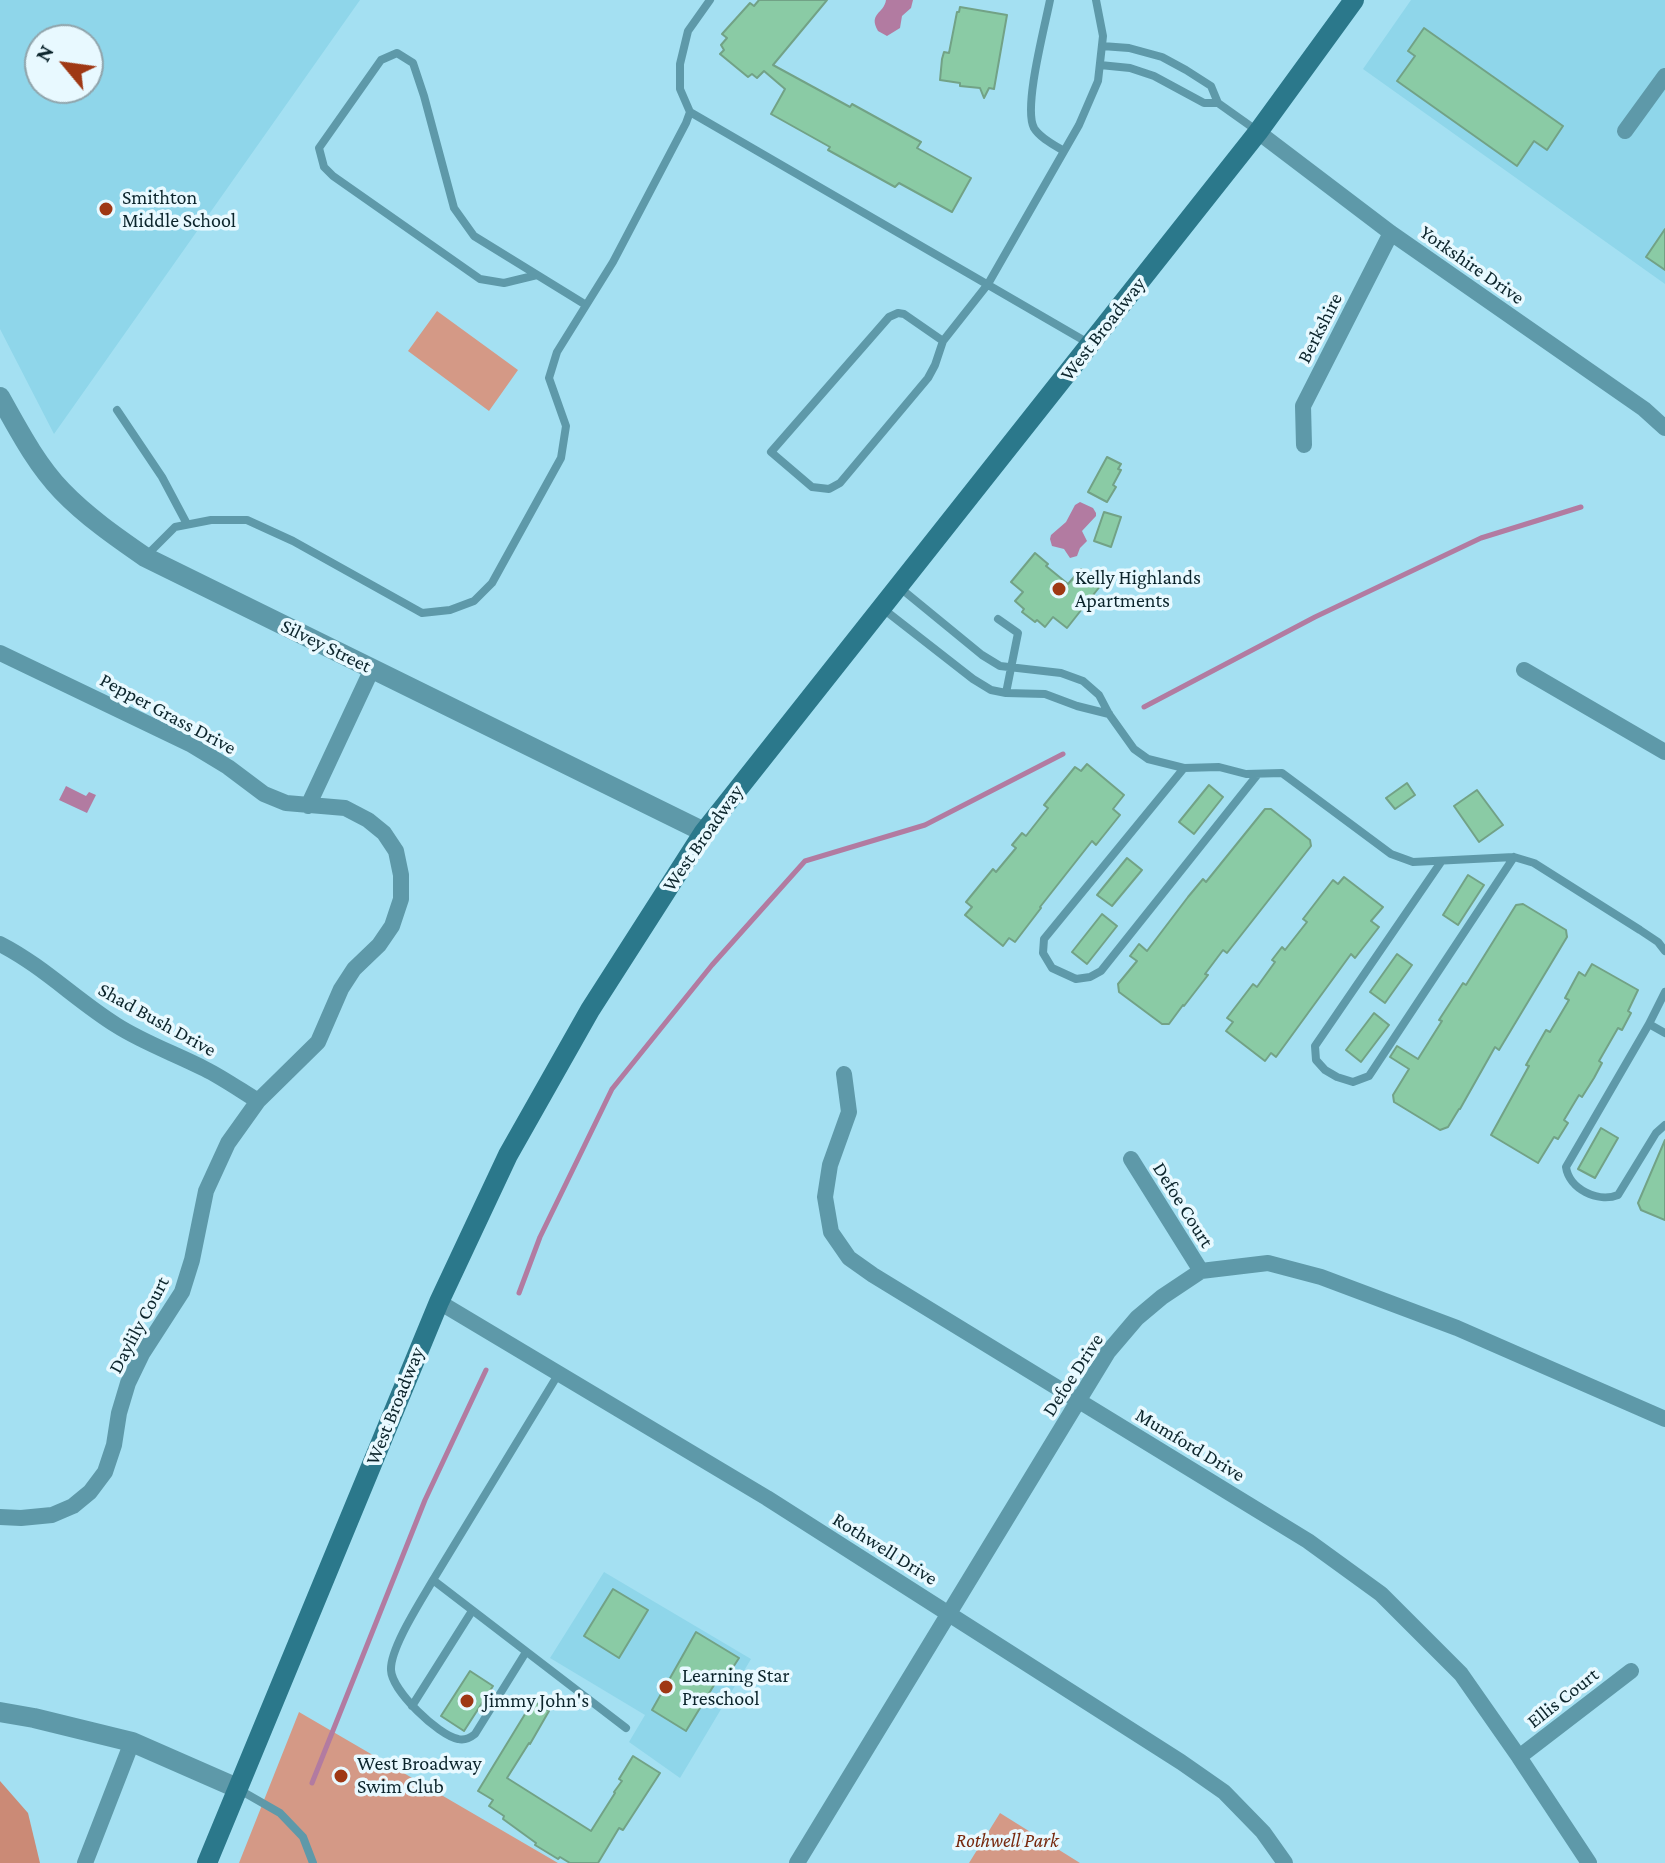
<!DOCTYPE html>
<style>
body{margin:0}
#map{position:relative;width:1665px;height:1863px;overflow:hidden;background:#a4e0f2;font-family:"Crimson Pro",serif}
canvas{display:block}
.north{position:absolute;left:24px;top:24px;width:80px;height:80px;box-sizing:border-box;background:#e8f9ff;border:2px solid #90a4ab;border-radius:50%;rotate:299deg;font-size:22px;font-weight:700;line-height:32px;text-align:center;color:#0c252c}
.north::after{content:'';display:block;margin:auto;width:28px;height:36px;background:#9f3814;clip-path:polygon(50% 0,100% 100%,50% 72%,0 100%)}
</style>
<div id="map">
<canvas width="1665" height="1863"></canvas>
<div class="north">N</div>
</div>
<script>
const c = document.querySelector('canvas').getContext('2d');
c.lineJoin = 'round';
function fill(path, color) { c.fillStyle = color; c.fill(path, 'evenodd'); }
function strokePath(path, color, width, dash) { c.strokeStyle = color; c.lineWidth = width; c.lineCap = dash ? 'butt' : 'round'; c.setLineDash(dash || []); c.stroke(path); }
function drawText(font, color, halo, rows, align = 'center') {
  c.font = font + ' "Crimson Pro",serif'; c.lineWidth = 7; c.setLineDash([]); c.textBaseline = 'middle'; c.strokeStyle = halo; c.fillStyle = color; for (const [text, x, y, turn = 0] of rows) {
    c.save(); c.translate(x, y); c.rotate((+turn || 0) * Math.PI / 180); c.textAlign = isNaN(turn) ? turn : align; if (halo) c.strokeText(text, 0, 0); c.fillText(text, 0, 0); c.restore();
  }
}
fill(new Path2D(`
 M0,0H360L54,434L0,329ZM40,40H88V88H40Z
 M1411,0H1665V284L1363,69Z
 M604,1572L751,1659L680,1778L629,1742L645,1715L550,1658Z`), '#8fd6ea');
fill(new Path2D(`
 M437,311L518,370L489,411L408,351Z
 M299,1712L558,1863H239Z
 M1000,1813L1080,1863H969Z`), '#d49986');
fill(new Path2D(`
 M0,1781L28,1813L40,1863H0Z`), '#cb8a76');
fill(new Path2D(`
 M886,0H913L911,8L902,16L900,28L887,36L878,31C868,13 884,14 886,0Z
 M1080,502L1093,508L1096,513V516L1082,531L1087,541L1080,548L1077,556L1070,558L1064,549L1052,546L1050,539L1051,535L1066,522L1075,505Z
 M66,786L86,796L89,792L96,795L87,813L59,800Z`), '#b27ba1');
strokePath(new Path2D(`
 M1144,707L1315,617L1481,538L1581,507
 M519,1293L540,1237L612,1089L712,965L805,861L925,825L1063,754
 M312,1783L425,1500L486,1370`), '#b27ba1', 5);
const building = new Path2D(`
 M759,0H827L773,65L850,107L852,104L921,142L917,148L971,178L952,212L899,183L895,187L828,150L830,147L771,114L785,89L764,71L757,78L752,74L748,77L720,54L724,50L721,45L727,38L722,34L750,3L754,6Z
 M960,7L1007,15L994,89L989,88L984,98L980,88L960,86V83L940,80L942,59L944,52L949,53L957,12H959Z
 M1424,28L1563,126L1547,150L1534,141L1517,166L1397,81L1415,56L1408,51Z
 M1665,229V270L1646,257Z
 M1107,457L1121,464L1118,469L1121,470L1113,485L1116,487L1107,502L1088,492Z
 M1104,512L1121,517L1111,547L1094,541Z
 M1035,553L1048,564L1046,566L1068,584L1081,569L1101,585L1067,628L1053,617L1045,627L1037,620L1035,622L1022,612L1024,609L1015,601L1023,592L1011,582Z
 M1087,764L1124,795L1113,809L1120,815L1096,845L1092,841L1040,907L1041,908L1015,942L1009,938L1003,946L965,915L972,907L966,902L993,869L996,872L1016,848L1012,845L1022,833L1026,836L1048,808L1044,805L1075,767L1081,771Z
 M1407,783L1415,795L1395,809L1386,798Z
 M1209,785L1223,797L1194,834L1179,822Z
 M1477,790L1503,825L1479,842L1454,806Z
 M1265,809H1271L1310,840L1311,846L1227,953L1223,950L1205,974L1208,975L1184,1006L1183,1005L1169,1024H1162L1119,992L1118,984L1137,961L1130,956L1139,944L1147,951L1188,897L1203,879L1206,882Z
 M1127,858L1142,870L1112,906L1097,895Z
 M1468,875L1484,885L1458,925L1443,915Z
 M1344,877L1383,907L1371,921L1379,927L1355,958L1351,954L1276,1057L1271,1053L1265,1061L1226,1031L1233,1022L1227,1018L1253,984L1257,987L1275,962L1272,960L1282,947L1285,950L1307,922L1303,919L1333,880L1338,884Z
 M1523,904L1566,930L1567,937L1499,1050L1495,1047L1460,1109H1459L1448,1127L1440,1130L1394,1102L1393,1095L1409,1069L1390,1057L1397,1046L1418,1059L1442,1021L1439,1020L1463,983L1466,985L1516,905Z
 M1102,914L1117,926L1087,964L1072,952Z
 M1397,954L1412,965L1385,1003L1370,992Z
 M1592,964L1638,990L1628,1011L1631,1013L1622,1030L1618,1028L1599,1061L1602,1063L1594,1078L1582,1097L1579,1095L1564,1120L1568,1123L1558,1139L1554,1137L1538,1163L1491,1135L1529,1066L1526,1065L1546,1030L1550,1032L1569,1000L1565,998L1579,972L1585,976Z
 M1374,1013L1389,1025L1361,1062L1346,1050Z
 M1601,1128L1618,1138L1595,1178L1578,1169Z
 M1665,1140V1220L1641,1210L1638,1203Z
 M613,1589L648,1610L619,1658L584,1636Z
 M696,1632L739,1658L728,1675L722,1672L686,1731L652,1710Z
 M470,1671L493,1686L464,1731L441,1716Z
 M533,1701L549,1711L530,1744L529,1743L507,1778L591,1831L615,1793L614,1792L622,1781L619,1779L633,1756L660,1773L623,1830L619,1828L598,1863H570L560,1857L558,1859L535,1845L536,1843L503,1819L504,1816L489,1806L493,1800L478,1791Z`);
fill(building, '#8acba5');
strokePath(building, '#72a286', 2);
strokePath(new Path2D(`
 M1050,0C1045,26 1023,108 1034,128C1040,138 1054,145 1064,151
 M1102,46L1129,48L1162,57L1186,70L1211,86L1218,103L1256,130
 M1100,65L1130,68L1154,76L1204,103H1218
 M690,112L1090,344
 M537,275L504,283L480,279L333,176L324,167L319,148L381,60L397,53L413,63L424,96L454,208L474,236L586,305
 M943,341L904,314L898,313L889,317L771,452L812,487L829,489L840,483L928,378L935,365L943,341L988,284L1079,125L1098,81L1103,36L1096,0
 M117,410L162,477L187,524
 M145,557L175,527L211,520H247L293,541L422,613L450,610L474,601L492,583L561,458L566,426L549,378L557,352L613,262L686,123L690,112L680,89V64L688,31L710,0
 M899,587L982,655L1000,666L1061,673L1083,681L1099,695L1109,714L1134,749L1148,759L1184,768L1219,767L1246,774L1282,773L1391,854L1413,862L1514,857L1534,863L1640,930L1658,942L1665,951
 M882,608L973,679L991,690L1006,693L1045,694L1077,706L1109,714
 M998,619L1018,633L1006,693
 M1184,768L1044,939L1043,953L1052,968L1076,979L1090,977L1101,971L1258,774
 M1441,862L1315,1046L1316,1060L1325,1070L1337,1077L1353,1082L1369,1076L1514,857
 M1665,992L1649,1024L1665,1033
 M1649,1024L1566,1167C1569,1189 1598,1203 1618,1195L1656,1133L1665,1125
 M559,1373L433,1580L626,1728
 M433,1580C421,1601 390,1648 391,1670C392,1691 438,1735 458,1739C465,1741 470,1738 475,1734L526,1652
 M412,1706L472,1611
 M238,1789L280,1813L303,1837L313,1863`), '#5e99a9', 8);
strokePath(new Path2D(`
 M1625,131L1665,76
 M1258,132L1391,233L1644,409L1665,428
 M1304,445L1303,406L1391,233
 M0,653L190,744L228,767L264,794L286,803L345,808L368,820L384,833L396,851L401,875V899L392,926L379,945L354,969L341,989L318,1042L258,1101L228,1143L206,1191L192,1260L182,1292L142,1354L128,1383L119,1413L114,1445L105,1472L90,1492L73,1506L52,1515L21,1518L0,1517
 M1524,670L1665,752
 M308,806L372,669
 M0,944C43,966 76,1000 116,1025C144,1043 176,1054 205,1069C223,1078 240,1090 258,1101
 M844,1074L849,1112L830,1165L825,1197L831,1232L849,1258L873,1275L1308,1541L1381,1594L1461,1674L1519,1757L1589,1863
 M1131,1159L1201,1271
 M439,1302L767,1498L1181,1762L1224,1792L1263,1832L1285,1863
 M1519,1757L1631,1671
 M85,1863L132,1742
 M797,1863L1108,1352L1137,1318L1162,1297L1201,1271L1268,1263L1321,1277L1457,1328L1665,1419`), '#5e99a9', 16);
strokePath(new Path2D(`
 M0,397C18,429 36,464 62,491C86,516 116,537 145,557L704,832
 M0,1712L34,1718L132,1742L237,1788`), '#5e99a9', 20);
strokePath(new Path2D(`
 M207,1863L439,1302L508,1155L590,1010L704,832L1258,132L1354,0`), '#2b788b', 20);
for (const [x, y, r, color] of [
 [106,209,8,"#9f3814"],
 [1059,589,8,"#9f3814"],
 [666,1687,8,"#9f3814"],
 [467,1701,8,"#9f3814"],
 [341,1776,8,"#9f3814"]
]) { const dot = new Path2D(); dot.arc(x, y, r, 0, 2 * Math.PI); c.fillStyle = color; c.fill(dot); strokePath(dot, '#e8f9ff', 3); }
drawText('20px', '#0c252c', '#e8f9ff', [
 ["Smithton",122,198],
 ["Middle School",122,221],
 ["Kelly Highlands",1075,578],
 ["Apartments",1075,601],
 ["Learning Star",682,1676],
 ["Preschool",682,1699],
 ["Jimmy John's",483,1701],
 ["West Broadway",357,1764],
 ["Swim Club",357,1787]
], 'left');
drawText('20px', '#0c252c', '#e8f9ff', [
 ["Yorkshire Drive",1472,265,35],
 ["Berkshire",1320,328,-63],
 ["West Broadway",1103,329,-52],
 ["Silvey Street",326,646,26],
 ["Pepper Grass Drive",168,714,28],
 ["West Broadway",703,838,-55],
 ["Shad Bush Drive",157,1020,29],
 ["Defoe Court",1183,1205,58],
 ["Daylily Court",139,1325,-62],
 ["Defoe Drive",1073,1375,-57],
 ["West Broadway",395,1406,-68],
 ["Mumford Drive",1190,1445,31],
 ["Rothwell Drive",885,1549,32],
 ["Ellis Court",1563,1698,-38]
]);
drawText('italic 20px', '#77290e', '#e8f9ff', [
 ["Rothwell Park",1007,1841]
]);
</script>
